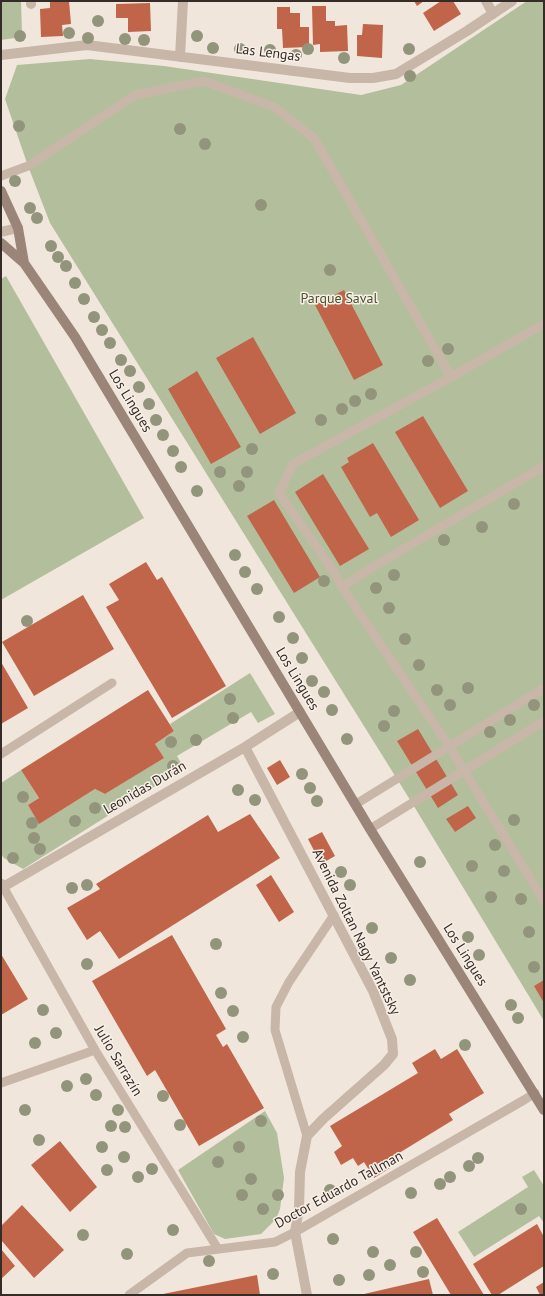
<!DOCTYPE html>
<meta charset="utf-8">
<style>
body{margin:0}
#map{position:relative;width:545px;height:1296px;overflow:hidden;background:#f1e6db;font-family:"PT Sans",sans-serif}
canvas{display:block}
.frame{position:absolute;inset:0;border:2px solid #352c28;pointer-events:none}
</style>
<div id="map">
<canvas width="545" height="1296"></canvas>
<div class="frame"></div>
</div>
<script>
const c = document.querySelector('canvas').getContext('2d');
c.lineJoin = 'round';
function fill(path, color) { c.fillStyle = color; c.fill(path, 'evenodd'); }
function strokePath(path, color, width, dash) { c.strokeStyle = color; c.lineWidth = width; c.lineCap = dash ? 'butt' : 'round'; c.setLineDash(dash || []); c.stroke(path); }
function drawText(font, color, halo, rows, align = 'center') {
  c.font = font + ' "PT Sans",sans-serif'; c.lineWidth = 3; c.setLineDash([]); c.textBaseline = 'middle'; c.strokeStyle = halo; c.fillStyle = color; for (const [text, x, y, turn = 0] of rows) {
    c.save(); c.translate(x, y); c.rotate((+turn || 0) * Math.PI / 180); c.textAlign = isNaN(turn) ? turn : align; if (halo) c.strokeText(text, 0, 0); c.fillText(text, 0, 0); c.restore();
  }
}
fill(new Path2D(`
 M1,1H21L22,32L15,38L1,40Z
 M527,1H544V1021L412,803L50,223L28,166L5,99L17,65L90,59L164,66L361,95L401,85Z
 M6,276L144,518L1,600V279Z
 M250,673L275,714L258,723L251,712L177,756L184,768L23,869L4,858L1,854V783L21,770L39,798L28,805L39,823L95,789L105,794L163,758L155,744L174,731L170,724Z
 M265,1111L277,1133L284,1178L280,1209L276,1219L261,1234L225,1239L214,1234L178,1170Z
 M534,1170L544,1186V1223L539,1216L474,1257L458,1232L528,1187L522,1177Z`), '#b3bf9c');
fill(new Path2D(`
 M69,1L71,24L62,25L63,36L41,37L40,9L50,8V2Z
 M414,1H424L417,6Z
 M441,1H453L461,14L434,31L423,13Z
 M150,3L151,31L128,32V18H116V4Z
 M312,6H326V21H335V26L347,25L348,51L320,52V44L313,45Z
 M277,7H290V13H300V27H309V47L283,48L282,29H277Z
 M363,24L383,25L382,58L357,56V35H362Z
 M344,290L383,365L354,380L315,305Z
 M253,337L296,413L260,434L216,358Z
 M197,371L241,447L211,464L168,389Z
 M423,416L468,491L440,508L395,432Z
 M373,443L419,520L391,537L377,513L370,517L341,467L349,462L347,458Z
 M323,474L369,549L340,566L295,492Z
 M274,500L320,577L294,593L247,516Z
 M146,562L157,580L162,577L226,686L172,718L106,607L119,600L109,584Z
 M83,595L114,649L34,696L2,642Z
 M1,662L28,708L1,724Z
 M148,690L174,731L155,744L164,758L105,794L95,789L39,824L28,805L39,798L21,770Z
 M418,729L458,795L438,808L397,741Z
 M280,760L290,777L277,785L267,768Z
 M468,806L476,818L455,832L446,819Z
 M250,814L280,858L119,959L100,931L87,940L67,908L100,889L96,884L208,815L218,832Z
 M322,832L335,856L321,864L308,839Z
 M271,875L294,912L279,922L256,885Z
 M172,935L226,1029L216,1035L223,1047L227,1044L264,1108L199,1146L155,1070L147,1076L92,981Z
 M1,954L28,999L1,1015Z
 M544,980V1003L534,986Z
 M435,1049L441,1059L457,1049L484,1093L449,1114L453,1120L386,1161L390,1168L374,1178L364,1162L358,1166L353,1158L341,1165L334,1152L342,1146L330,1126L418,1073L412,1063Z
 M60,1141L97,1187L70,1212L31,1165Z
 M22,1205L64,1250L34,1278L1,1240V1226Z
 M437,1218L484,1295H451L413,1232Z
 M537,1224L544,1237V1266L498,1295H492L473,1264Z
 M1,1249L15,1266L1,1279Z
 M257,1275L260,1295H163V1294Z
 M429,1279L433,1295H364V1294Z
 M544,1282V1295H540L536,1287Z`), '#c06549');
strokePath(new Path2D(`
 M1,176L28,166L40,158L135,95L204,81L274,107L314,138L451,377
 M544,466L373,567L342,587L449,746L544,901
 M342,587L336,575L279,493L293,464L451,377L544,324
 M1,754L112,683
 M356,804L544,688
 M370,829L544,721
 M1,883L95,1050L218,1249
 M1,1083L95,1050
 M307,1136L275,1030L276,1007L289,982L334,915
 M129,1295L187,1253L275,1242L295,1232L524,1100L535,1093`), '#c8b6a8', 9);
strokePath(new Path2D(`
 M31,1V4
 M486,1L493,14
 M1,55L87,45L350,78H373L396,74L467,31L512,1
 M180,57L183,1
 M245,747L373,991L392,1039L393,1054L384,1065L323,1119L307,1136L300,1172L299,1209L295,1232L307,1295
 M3,887L245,747L300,712`), '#c8b6a8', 10);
strokePath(new Path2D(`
 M1,232L18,228`), '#c8b6a8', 10);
strokePath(new Path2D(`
 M1,191L18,228L24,263
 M1,243L24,263L75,337L370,829L544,1110`), '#9b8579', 10);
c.fillStyle = '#92957b';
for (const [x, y] of [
 [98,21],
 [69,33],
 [20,36],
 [197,36],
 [88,38],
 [125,39],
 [144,40],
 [213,48],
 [240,49],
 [308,49],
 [409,49],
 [270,50],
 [296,55],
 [344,58],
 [410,76],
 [19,126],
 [180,129],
 [205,144],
 [15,181],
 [261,205],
 [30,208],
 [37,218],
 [51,246],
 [58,257],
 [66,266],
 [330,270],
 [75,283],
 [84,299],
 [94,317],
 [102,330],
 [110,343],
 [448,349],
 [121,360],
 [428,361],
 [130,371],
 [139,387],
 [371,394],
 [355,401],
 [149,404],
 [342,409],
 [156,420],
 [321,420],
 [163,435],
 [252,449],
 [173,451],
 [181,467],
 [220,472],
 [247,472],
 [239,486],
 [197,491],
 [514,504],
 [482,527],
 [444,540],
 [235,555],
 [245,572],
 [394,575],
 [324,581],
 [376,588],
 [257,589],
 [389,608],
 [279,617],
 [27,621],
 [293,638],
 [405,639],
 [302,658],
 [419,665],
 [312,681],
 [468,688],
 [437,690],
 [324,692],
 [230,699],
 [450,705],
 [534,705],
 [332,710],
 [394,711],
 [233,718],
 [510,720],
 [384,726],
 [490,732],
 [347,739],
 [196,740],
 [171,742],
 [173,766],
 [302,774],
 [310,788],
 [238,790],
 [23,797],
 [255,800],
 [317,801],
 [95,808],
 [514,820],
 [75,821],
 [32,823],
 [34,838],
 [495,845],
 [40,849],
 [13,858],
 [420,862],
 [472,866],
 [504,871],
 [341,872],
 [87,885],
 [350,885],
 [72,888],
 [491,897],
 [521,899],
 [372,928],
 [529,932],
 [468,937],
 [216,944],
 [479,955],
 [391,958],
 [87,964],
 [534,967],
 [410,980],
 [221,993],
 [511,1005],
 [43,1010],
 [233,1011],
 [518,1018],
 [56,1033],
 [243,1037],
 [35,1043],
 [465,1045],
 [86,1079],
 [67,1086],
 [96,1095],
 [163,1096],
 [25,1110],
 [118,1110],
 [261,1121],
 [180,1125],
 [111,1126],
 [125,1127],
 [39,1140],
 [102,1147],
 [239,1147],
 [124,1157],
 [478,1158],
 [218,1162],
 [469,1166],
 [152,1169],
 [107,1170],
 [138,1177],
 [450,1177],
 [251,1179],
 [440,1184],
 [330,1190],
 [411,1193],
 [242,1195],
 [278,1195],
 [263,1209],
 [521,1209],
 [173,1230],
 [83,1235],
 [333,1239],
 [373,1252],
 [416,1252],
 [127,1254],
 [209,1261],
 [390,1265],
 [423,1272],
 [273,1274],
 [369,1275],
 [339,1280]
]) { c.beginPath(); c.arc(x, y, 6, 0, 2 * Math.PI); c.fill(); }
drawText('14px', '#352c28', '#f8f0e7', [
 ["Las Lengas",268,53,7],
 ["Los Lingues",130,401,59],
 ["Los Lingues",297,679,59],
 ["Leonidas Durán",145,788,-30],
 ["Avenida Zoltan Nagy Yantstsky",356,932,64],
 ["Los Lingues",465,955,58],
 ["Julio Sarrazín",118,1061,59],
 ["Doctor Eduardo Tallman",339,1190,-29]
]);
drawText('14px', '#45522d', '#f8f0e7', [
 ["Parque Saval",339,299]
]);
</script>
